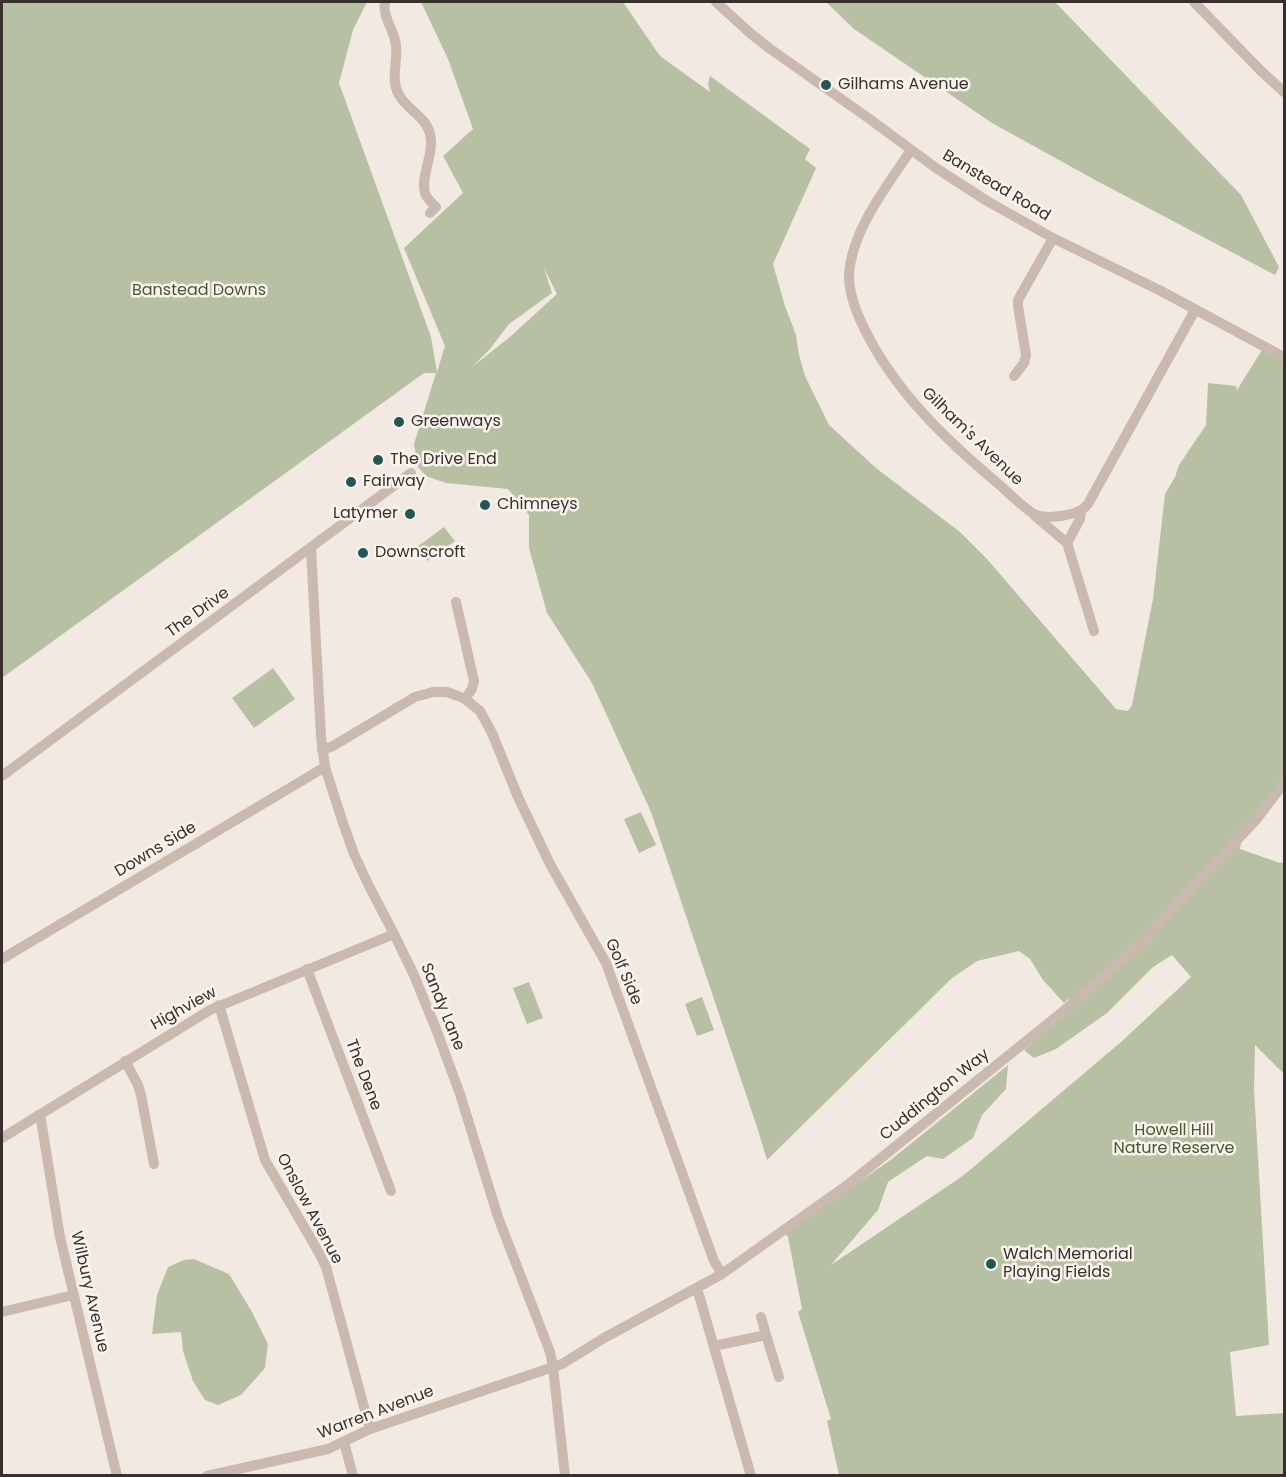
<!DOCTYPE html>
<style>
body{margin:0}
#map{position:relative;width:1286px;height:1477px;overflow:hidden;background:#f2e9e2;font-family:Poppins,sans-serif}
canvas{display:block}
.frame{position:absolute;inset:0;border:3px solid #392f2c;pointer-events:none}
</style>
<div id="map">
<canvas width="1286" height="1477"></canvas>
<div class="frame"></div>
</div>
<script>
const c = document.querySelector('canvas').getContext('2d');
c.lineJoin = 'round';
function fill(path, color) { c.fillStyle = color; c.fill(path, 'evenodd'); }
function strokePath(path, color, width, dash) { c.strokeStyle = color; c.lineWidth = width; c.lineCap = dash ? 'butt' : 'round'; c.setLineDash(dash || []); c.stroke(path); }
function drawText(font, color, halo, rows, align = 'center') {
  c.font = font + ' Poppins,sans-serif'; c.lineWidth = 5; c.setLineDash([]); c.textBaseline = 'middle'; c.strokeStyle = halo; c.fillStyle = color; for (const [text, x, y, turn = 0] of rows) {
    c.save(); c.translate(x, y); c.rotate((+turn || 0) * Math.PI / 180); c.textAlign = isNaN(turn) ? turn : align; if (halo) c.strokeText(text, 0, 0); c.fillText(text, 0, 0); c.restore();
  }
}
fill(new Path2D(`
 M2,2H367L353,30L339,83L431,337L437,372L445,346L404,248L463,193L443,156L473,129L448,59L421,2H623L660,56L710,92L708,84L710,76L810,149L805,159L816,168L773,264L785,306L796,335L799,355L805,376L829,425L876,468L960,532L987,559L1116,709L1128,711L1132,705L1153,599L1165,494L1175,477L1179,465L1206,425L1208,383L1236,386L1237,390L1262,350L1284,362V787L1242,835L1240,849L1280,863L1284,862V1074L1255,1045L1254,1089L1269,1345L1230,1352L1236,1416L1284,1413V1475H839L827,1421L831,1419L798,1312L802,1309L788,1237L785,1233L892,1159L1008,1065L1006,1089L982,1115L973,1138L943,1159L927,1156L888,1182L878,1210L831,1265L964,1175L1121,1042L1191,977L1172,955L1153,967L1107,1013L1056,1049L1034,1058L1024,1050L1075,1006L1068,999L1064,1003L1043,980L1030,959L1019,951L977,961L952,978L767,1160L758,1130L651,812L592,683L547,613L529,548V515L508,489L446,483L426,476L418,467L414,444L436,373H424L2,678ZM544,268L557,294L511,336L472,367L490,349L509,324L552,293Z
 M826,2H1055L1241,195L1279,267L1275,275L1097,181L992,123L854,29Z
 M444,527L455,541L427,561L417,547Z
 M273,668L295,699L254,728L232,698Z
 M641,812L656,845L639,853L624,819Z
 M529,982L543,1018L527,1024L513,988Z
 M702,997L714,1030L697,1036L685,1004Z
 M194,1259L229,1274L252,1312L268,1344L265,1368L241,1395L218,1405L205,1400L193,1381L183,1351L181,1332L152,1334L157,1295L168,1267L184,1260Z`), '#b8c0a3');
strokePath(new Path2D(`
 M385,2C382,18 395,30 396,46C398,63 390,79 399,95C407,110 426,116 430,134C435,153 420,176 425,193C427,199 432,203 436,207L430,213
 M716,2L750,33L769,48L871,120L936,168L987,201L1053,238L1161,291L1284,357
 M1194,2L1261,71L1284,92
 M911,150C887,186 851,231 849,276C849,295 856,312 864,328C895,392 947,441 1001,486C1007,492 1030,513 1036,515C1046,519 1071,516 1081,510C1084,509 1086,506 1088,504L1195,310
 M1014,376L1024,363L1026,355L1018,306V300L1053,238
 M1035,516L1067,543L1094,631
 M1067,543L1080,519L1081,510
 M311,549L321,737L325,767L342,820L354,854L369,886L394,934L413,973L436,1029L460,1094L498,1217L550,1352L553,1367L565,1476
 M456,602L474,681L472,689L465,699
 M322,750L333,746L415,697L433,692H447L458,696L465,699L480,711L492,733L518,797L550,864L606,963L714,1261L722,1274
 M2,776L411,473
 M2,959L325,767
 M307,969L391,1191
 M219,1005L265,1160L318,1251L326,1267L370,1429
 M125,1061L138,1085L141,1095L154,1164
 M38,1115L41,1120L60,1237L117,1476
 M2,1138L210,1010L394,934
 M697,1288L751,1476
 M2,1312L73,1295
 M761,1317L766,1335
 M714,1346L766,1335L779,1377
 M344,1442L353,1476
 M207,1476L328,1449L370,1429L562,1364L604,1338L722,1274L850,1183L1060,1014L1144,941L1164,917L1256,820L1284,783`), '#c9b9af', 10);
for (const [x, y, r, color] of [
 [826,85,6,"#255656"],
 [399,422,6,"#255656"],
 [378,460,6,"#255656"],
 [351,482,6,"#255656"],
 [485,505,6,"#255656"],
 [410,514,6,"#255656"],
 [363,553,6,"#255656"],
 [991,1264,6,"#255656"]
]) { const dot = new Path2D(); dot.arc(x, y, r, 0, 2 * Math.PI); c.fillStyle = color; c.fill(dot); strokePath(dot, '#f9f3ee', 2); }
drawText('16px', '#392f2c', '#f9f3ee', [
 ["Gilhams Avenue",838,85],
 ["Greenways",411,422],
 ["The Drive End",390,460],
 ["Fairway",363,482],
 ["Chimneys",497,505],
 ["Latymer",398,514,"right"],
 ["Downscroft",375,553],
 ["Walch Memorial",1003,1255],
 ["Playing Fields",1003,1273]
], 'left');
drawText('16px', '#392f2c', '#f9f3ee', [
 ["Banstead Road",996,186,31],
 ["Gilham's Avenue",972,437,44],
 ["The Drive",198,613,-36],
 ["Downs Side",156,850,-31],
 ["Golf Side",623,972,67],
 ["Sandy Lane",442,1007,68],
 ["Highview",184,1009,-29],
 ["The Dene",363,1075,69],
 ["Cuddington Way",935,1095,-39],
 ["Onslow Avenue",309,1209,62],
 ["Wilbury Avenue",89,1292,77],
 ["Warren Avenue",376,1413,-21]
]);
drawText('16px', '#4b5532', '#f9f3ee', [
 ["Banstead Downs",199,291],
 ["Howell Hill",1174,1131],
 ["Nature Reserve",1174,1149]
]);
</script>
